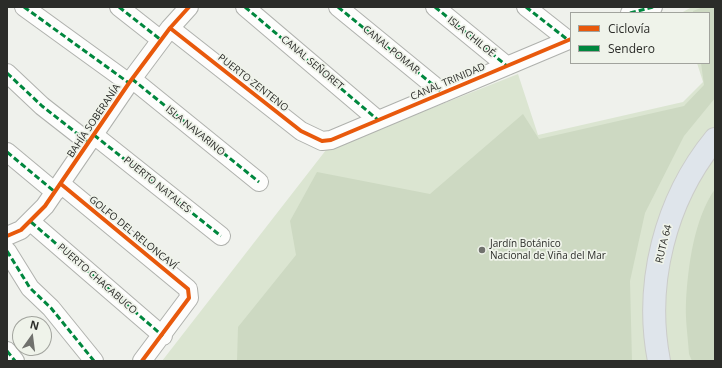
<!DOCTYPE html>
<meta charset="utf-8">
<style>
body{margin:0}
#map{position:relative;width:722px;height:368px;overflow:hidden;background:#eff1ec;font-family:"Open Sans",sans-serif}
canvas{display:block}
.frame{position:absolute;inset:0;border:8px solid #2b2c29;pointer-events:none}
.legend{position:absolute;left:570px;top:12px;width:140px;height:52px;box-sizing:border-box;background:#eff3ea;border:1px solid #a1a39d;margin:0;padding:5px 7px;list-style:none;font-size:12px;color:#2b2c29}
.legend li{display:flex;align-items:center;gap:8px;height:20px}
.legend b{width:20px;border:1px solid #a1a39d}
.north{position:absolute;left:12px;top:316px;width:40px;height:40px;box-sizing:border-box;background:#eff3ea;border:1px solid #a1a39d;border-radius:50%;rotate:14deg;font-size:11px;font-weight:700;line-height:16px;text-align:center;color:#2b2c29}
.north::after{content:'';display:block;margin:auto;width:14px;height:18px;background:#70716d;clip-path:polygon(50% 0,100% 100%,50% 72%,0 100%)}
</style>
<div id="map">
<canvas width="722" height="368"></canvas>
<div class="frame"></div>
<ul class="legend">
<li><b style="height:5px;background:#e8590c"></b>Ciclovía</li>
<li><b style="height:5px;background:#00873e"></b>Sendero</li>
</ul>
<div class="north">N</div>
</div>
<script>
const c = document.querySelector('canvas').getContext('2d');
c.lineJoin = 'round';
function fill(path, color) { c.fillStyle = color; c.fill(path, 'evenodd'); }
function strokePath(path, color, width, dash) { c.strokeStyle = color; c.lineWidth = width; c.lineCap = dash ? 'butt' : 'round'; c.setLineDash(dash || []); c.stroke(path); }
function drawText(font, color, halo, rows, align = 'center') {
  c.font = font + ' "Open Sans",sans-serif'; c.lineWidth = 3.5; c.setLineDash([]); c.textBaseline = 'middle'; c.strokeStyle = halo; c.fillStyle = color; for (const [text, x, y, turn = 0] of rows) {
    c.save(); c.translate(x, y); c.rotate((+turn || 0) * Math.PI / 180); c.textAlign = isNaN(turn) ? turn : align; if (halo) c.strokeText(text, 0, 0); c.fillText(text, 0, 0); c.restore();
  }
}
fill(new Path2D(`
 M692,7H715V361H162L326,150L518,74L538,135L683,102L703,82L697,63H709V13H681Z`), '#dbe5d1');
fill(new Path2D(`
 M703,7H715V98L684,136L645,213L630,281L632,361H237L238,327L296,255L290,221L317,172L430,194L523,114L539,139L684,106L704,85L701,63H709V13H693V11Z
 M715,189V361H692L689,354C688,337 685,319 686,302C688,266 694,219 715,189Z`), '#cdd9c2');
const minor = new Path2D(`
 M24,7L129,83
 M119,7L161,40
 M245,7L378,120
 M338,7L443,93
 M435,7L507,66
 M526,7L568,40
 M630,13L653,7
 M170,28L301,131L322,141L331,140L571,39
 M7,73L42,106L88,142
 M132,79L259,182
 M94,135L221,236
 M7,152L55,192
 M61,184L188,289L189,298L142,361
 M31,222L163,336
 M7,236L21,230L45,206L129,83L170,28L189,7
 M7,251L30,288L51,308L94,361
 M7,351L15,361`);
const highway = new Path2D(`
 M659,361C644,284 665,200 715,139`);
strokePath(minor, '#afb1ad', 20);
strokePath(highway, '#cbccc9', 24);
strokePath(minor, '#fdfdfc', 18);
strokePath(highway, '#dfe5eb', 22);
strokePath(new Path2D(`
 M24,7L129,83
 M119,7L161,40
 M245,7L378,120
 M338,7L443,93
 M435,7L507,66
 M526,7L568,40
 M630,13L653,7
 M7,73L42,106L88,142
 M132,79L259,182
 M94,135L221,236
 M7,152L55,192
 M31,222L163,336
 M7,251L30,288L51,308L94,361
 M7,351L15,361`), '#00873e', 3, [6, 3]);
strokePath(new Path2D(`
 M170,28L301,131L322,141L331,140L571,39
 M61,184L188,289L189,298L142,361
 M7,236L21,230L45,206L129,83L170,28L189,7`), '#e8590c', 4);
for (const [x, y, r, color] of [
 [482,250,4,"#70716d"]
]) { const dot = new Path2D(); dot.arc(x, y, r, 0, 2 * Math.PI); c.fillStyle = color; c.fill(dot); strokePath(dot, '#eff3ea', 1.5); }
drawText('10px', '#2b2c29', '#eff3ea', [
 ["ISLA CHILOÉ",471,37,39],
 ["CANAL POMAR",391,50,39],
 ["CANAL SEÑORET",312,63,40],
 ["CANAL TRINIDAD",448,82,-23],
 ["PUERTO ZENTENO",253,83,38],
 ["BAHÍA SOBERANÍA",94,121,-56],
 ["ISLA NAVARINO",195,131,39],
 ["PUERTO NATALES",157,185,39],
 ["GOLFO DEL RELONCAVÍ",133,233,39],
 ["RUTA 64",664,244,-76],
 ["PUERTO CHACABUCO",97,279,41]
]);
drawText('10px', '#2b2c29', '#eff3ea', [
 ["Jardín Botánico",490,244],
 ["Nacional de Viña del Mar",490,256]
], 'left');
</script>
